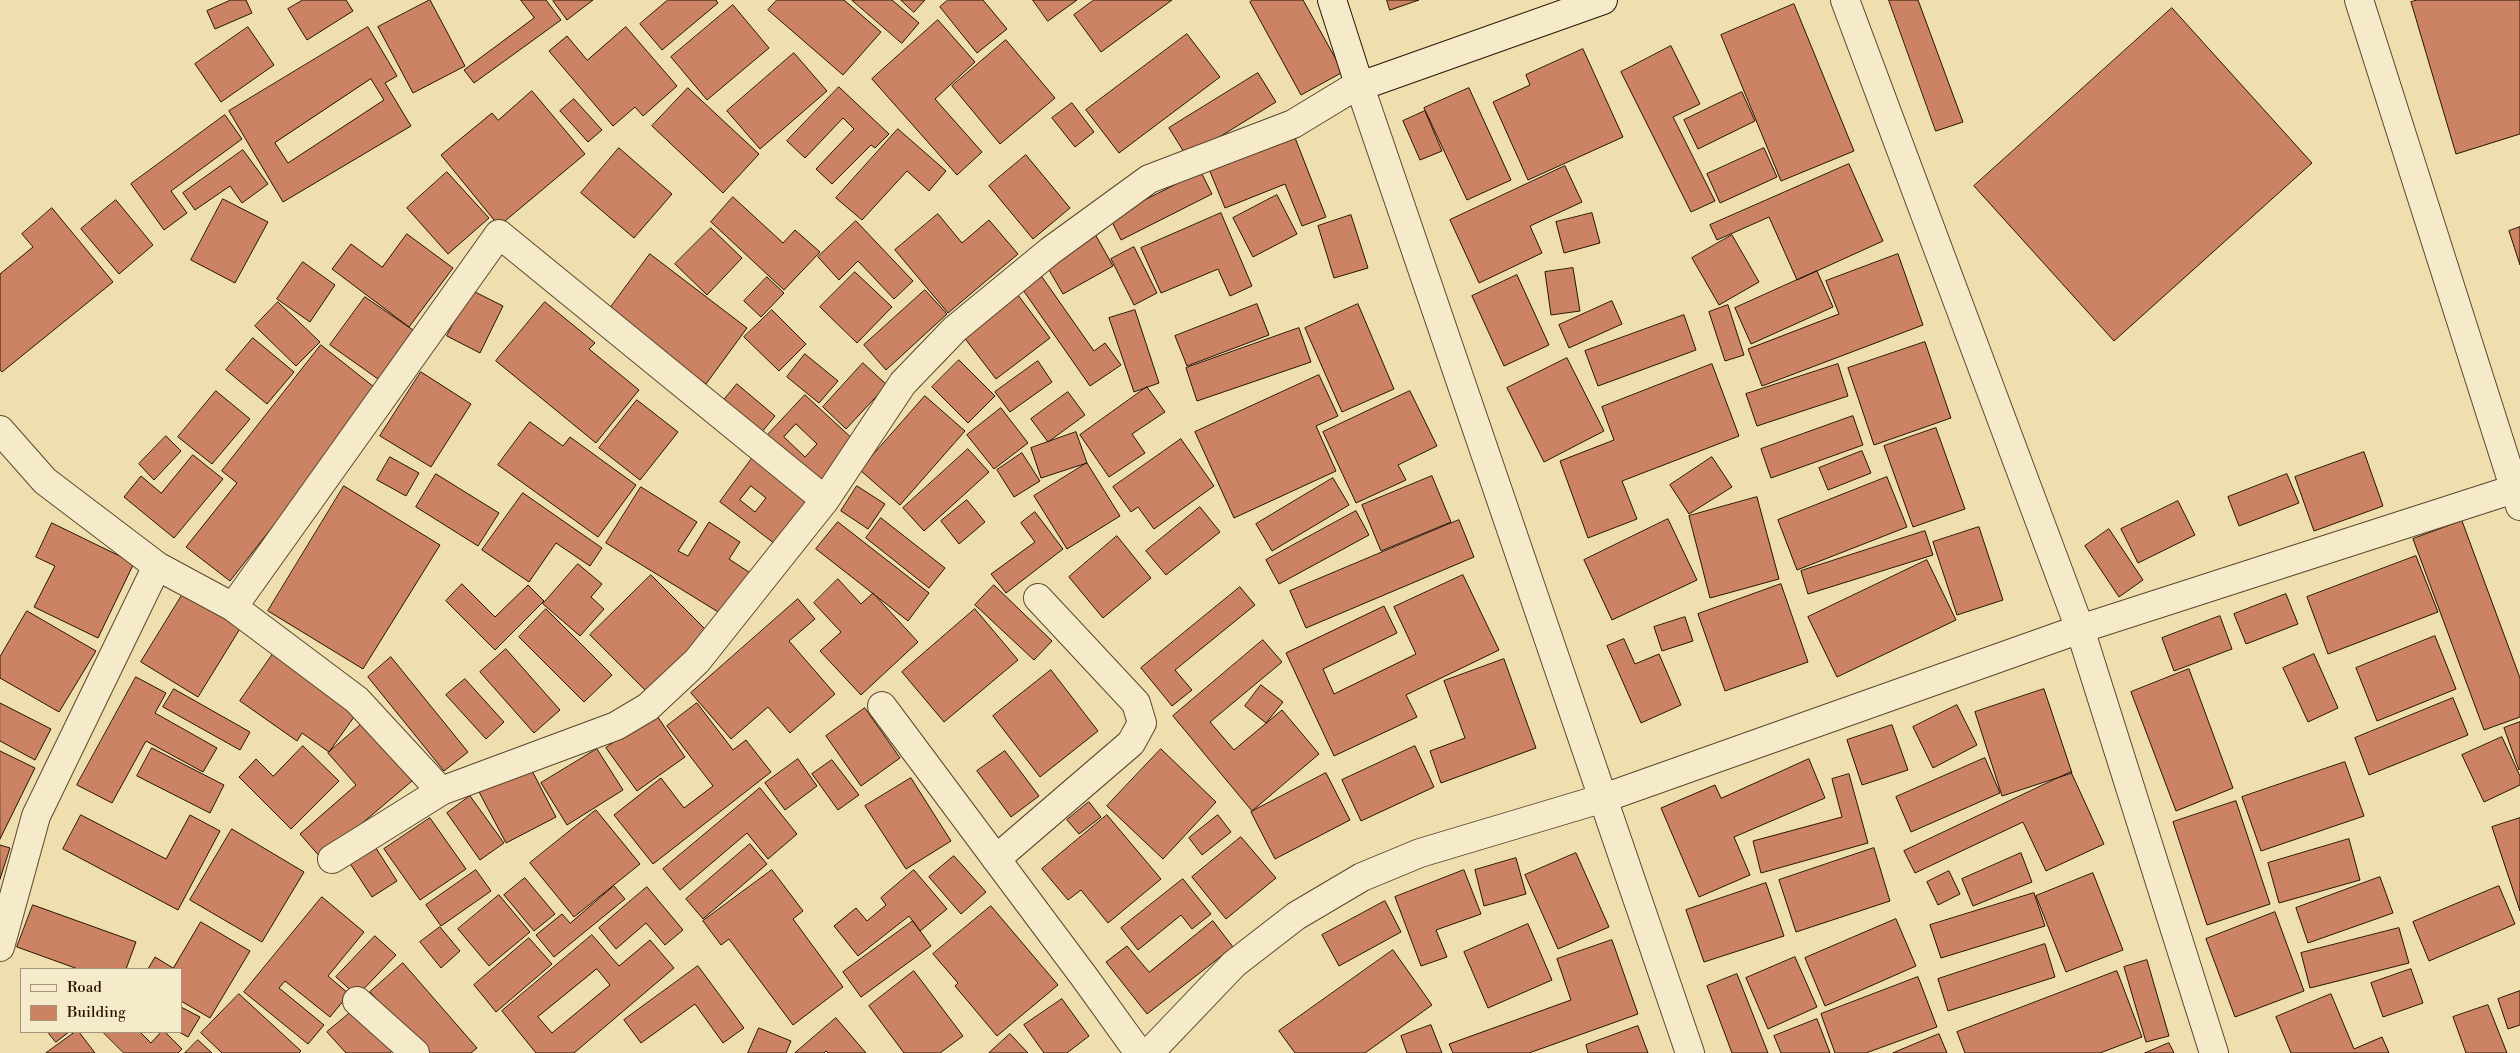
<!DOCTYPE html>
<style>
body{margin:0}
#map{position:relative;width:2520px;height:1053px;overflow:hidden;background:#f0dfae;font-family:"Libre Bodoni",serif}
canvas{display:block}
.legend{position:absolute;left:20px;top:968px;width:162px;height:65px;box-sizing:border-box;background:#f5eaca;border:1px solid #a3947b;margin:0;padding:6px 9px;list-style:none;font-size:15px;color:#291404}
.legend li{display:flex;align-items:center;gap:10px;height:25px}
.legend b{width:25px;border:1px solid #a3947b}
</style>
<div id="map">
<canvas width="2520" height="1053"></canvas>
<ul class="legend">
<li><b style="height:6px;background:#f5eaca"></b>Road</li>
<li><b style="height:14px;background:#cb8363"></b>Building</li>
</ul>
</div>
<script>
const c = document.querySelector('canvas').getContext('2d');
c.lineJoin = 'round';
function fill(path, color) { c.fillStyle = color; c.fill(path, 'evenodd'); }
function strokePath(path, color, width, dash) { c.strokeStyle = color; c.lineWidth = width; c.lineCap = dash ? 'butt' : 'round'; c.setLineDash(dash || []); c.stroke(path); }
const building = new Path2D(`
 M231,0H246L252,13L215,29L207,11Z
 M303,0H346L353,11L307,40L288,9Z
 M430,0L465,66L413,93L378,27Z
 M521,0H546L561,20L474,83L464,70L534,18Z
 M554,0H593L567,20L553,1Z
 M668,0H716L718,3L662,50L640,24Z
 M777,0H844L881,32L843,75L768,10Z
 M852,0H892L919,23L902,43Z
 M901,0H925L914,12Z
 M948,0H983L1007,29L977,53L940,7Z
 M1033,0H1077L1048,21Z
 M1094,0H1172L1101,52L1074,15Z
 M1253,0H1303L1343,72L1301,95L1250,2Z
 M1387,0H1419L1390,10Z
 M1889,0H1918L1963,122L1936,131Z
 M2418,0H2520V134L2456,154L2411,2Z
 M1794,4L1854,151L1781,181L1721,35Z
 M733,5L769,48L707,100L671,57Z
 M2172,8L2312,163L2114,341L1974,186Z
 M938,20L975,62L935,99L982,152L957,175L872,79Z
 M248,27L274,65L221,102L195,64Z
 M368,27L397,76L385,83L411,126L283,202L229,111ZM371,79L384,100L288,163L275,143Z
 M626,27L677,86L643,116L635,107L613,126L549,51L567,36L587,60Z
 M1187,34L1220,77L1119,153L1086,110Z
 M1006,40L1055,98L1000,144L952,86Z
 M1671,46L1700,104L1673,117L1715,201L1691,212L1621,72Z
 M1583,49L1623,137L1528,180L1493,102L1530,85L1526,75Z
 M794,53L827,91L760,149L727,111Z
 M1258,73L1276,102L1187,157L1169,128Z
 M839,87L889,134L875,148L871,145L832,184L816,169L854,129L843,118L805,158L787,141Z
 M688,88L759,154L723,193L652,126Z
 M1469,88L1511,180L1467,200L1424,108Z
 M532,91L585,154L499,226L441,155L492,113L498,120Z
 M1742,92L1755,121L1698,149L1684,120Z
 M574,99L602,130L588,142L560,111Z
 M1072,103L1094,132L1075,147L1052,118Z
 M1425,111L1442,151L1420,160L1403,121Z
 M225,115L242,139L171,191L187,213L164,230L131,184Z
 M898,129L946,171L929,191L907,171L862,220L836,198Z
 M1292,130L1326,217L1302,226L1285,184L1225,208L1209,169Z
 M619,148L672,194L634,238L581,193Z
 M1764,148L1777,177L1720,203L1707,174Z
 M243,150L268,184L242,203L230,186L195,210L183,193Z
 M1026,155L1070,208L1033,239L989,186Z
 M1849,164L1883,241L1797,280L1769,217L1717,240L1710,225Z
 M1565,166L1582,202L1530,226L1542,253L1479,283L1450,220Z
 M447,172L489,218L448,254L407,208Z
 M1201,172L1212,194L1121,240L1110,218Z
 M1277,195L1297,234L1253,257L1233,218Z
 M733,197L783,243L795,230L820,252L784,290L711,222Z
 M223,199L268,222L235,283L191,260Z
 M116,200L153,245L119,274L81,229Z
 M52,208L113,282L2,372L0,370V274L33,247L22,234Z
 M1221,213L1252,286L1230,296L1218,269L1161,293L1141,248Z
 M1592,213L1600,243L1564,253L1556,222Z
 M938,214L962,243L989,220L1018,254L948,313L895,250Z
 M1351,215L1368,268L1334,278L1318,226Z
 M856,221L913,281L894,299L858,261L839,280L818,257Z
 M2520,227V265L2509,231Z
 M711,228L742,258L707,295L675,264Z
 M407,234L453,268L409,327L332,269L351,244L382,267Z
 M1095,234L1113,266L1063,294L1045,263Z
 M1732,235L1759,282L1719,305L1692,258Z
 M1134,247L1157,293L1134,305L1111,259Z
 M650,254L747,328L706,384L608,311Z
 M1898,254L1923,325L1762,386L1748,349L1839,314L1826,281Z
 M303,262L335,285L310,322L277,299Z
 M1573,268L1580,311L1551,315L1545,272Z
 M1817,271L1833,307L1751,344L1735,308Z
 M855,272L892,307L857,343L820,307Z
 M1517,275L1549,345L1504,366L1472,296Z
 M767,277L784,293L761,317L744,301Z
 M1042,277L1094,351L1105,343L1121,365L1090,386L1023,290Z
 M471,290L503,306L480,353L447,336Z
 M925,290L947,314L886,370L864,345Z
 M1015,291L1050,338L996,379L960,332Z
 M365,297L413,330L378,379L330,345Z
 M1612,301L1622,324L1569,348L1559,325Z
 M278,302L320,342L296,366L255,326Z
 M545,302L595,343L589,349L639,390L596,443L496,361Z
 M1257,304L1269,335L1187,366L1175,336Z
 M1358,304L1394,389L1342,412L1305,328Z
 M1728,305L1744,355L1725,361L1709,312Z
 M772,310L806,344L779,371L744,337Z
 M1135,310L1159,383L1134,392L1109,318Z
 M1684,315L1696,350L1598,386L1585,351Z
 M1299,328L1311,362L1197,401L1186,368Z
 M253,338L294,372L267,404L226,370Z
 M1925,342L1951,418L1874,445L1848,368Z
 M321,345L379,391L230,581L186,547L237,483L222,471Z
 M805,354L838,381L819,403L787,377Z
 M1567,358L1604,431L1544,462L1507,388Z
 M959,360L995,396L968,423L932,387Z
 M1038,361L1052,382L1010,412L995,392Z
 M863,363L887,385L846,429L823,407Z
 M1712,364L1739,436L1622,481L1637,519L1588,538L1560,461L1614,440L1602,407Z
 M1838,364L1848,396L1757,426L1746,394Z
 M421,372L471,404L431,467L380,436Z
 M1319,375L1338,416L1316,426L1336,471L1234,518L1195,432Z
 M737,384L775,416L757,438L719,406Z
 M1147,387L1165,412L1132,434L1145,453L1109,477L1080,435Z
 M216,391L250,419L212,464L178,437Z
 M1410,391L1437,446L1398,465L1406,480L1356,503L1323,432Z
 M1068,392L1085,415L1048,442L1031,419Z
 M805,395L856,442L814,489L762,441ZM796,424L817,444L805,457L784,437Z
 M925,396L965,431L900,505L860,470Z
 M637,400L678,432L640,480L599,448Z
 M1001,408L1028,443L994,469L967,435Z
 M1853,416L1863,445L1771,478L1761,449Z
 M530,422L563,446L570,437L636,485L598,537L498,465Z
 M1936,428L1965,509L1913,527L1884,446Z
 M1076,432L1087,463L1041,478L1031,448Z
 M166,436L181,451L154,480L139,464Z
 M1181,439L1214,486L1154,529L1138,507L1131,512L1113,487Z
 M968,449L989,472L924,531L903,508Z
 M1862,451L1871,473L1828,490L1819,468Z
 M2364,452L2383,506L2314,531L2295,477Z
 M1022,453L1040,481L1014,497L997,470Z
 M193,455L223,479L174,538L124,497L141,476L161,493Z
 M390,457L419,473L406,496L377,480Z
 M753,457L813,502L779,547L720,502ZM751,486L766,498L755,512L740,500Z
 M1712,457L1732,487L1689,514L1670,485Z
 M1087,463L1120,516L1067,549L1034,496Z
 M436,474L499,513L478,546L416,507Z
 M2287,474L2299,503L2239,526L2228,497Z
 M1432,476L1451,522L1381,551L1362,505Z
 M1887,477L1907,527L1797,570L1778,520Z
 M1333,478L1349,505L1272,551L1256,524Z
 M344,486L440,545L363,669L268,611Z
 M857,486L885,504L868,529L841,511Z
 M641,487L697,522L678,551L688,556L709,522L740,542L729,559L755,576L728,618L606,543Z
 M523,493L602,548L590,566L556,543L529,582L482,550Z
 M1757,497L1779,579L1710,598L1689,516Z
 M967,500L985,522L959,544L941,521Z
 M2178,501L2195,535L2138,563L2121,529Z
 M1200,507L1220,532L1166,575L1146,551Z
 M1356,511L1369,535L1279,584L1266,560Z
 M1035,512L1063,549L1006,593L991,574L1035,542L1021,523Z
 M881,518L945,568L929,588L866,538Z
 M1668,519L1697,580L1612,620L1584,560Z
 M1459,520L1474,557L1306,628L1290,591Z
 M2462,521L2520,678V717L2484,730L2413,539Z
 M838,522L929,593L908,621L816,549Z
 M52,523L134,563L98,638L34,607L55,566L36,557Z
 M1979,527L2003,600L1957,615L1933,542Z
 M2109,529L2143,580L2119,597L2085,546Z
 M1925,531L1933,555L1808,594L1801,571Z
 M1117,536L1151,578L1103,618L1069,577Z
 M2416,556L2438,612L2328,654L2307,597Z
 M1927,560L1956,620L1837,677L1808,617Z
 M578,564L602,584L591,597L604,609L580,636L543,604Z
 M651,575L712,636L651,696L590,635Z
 M1463,575L1499,650L1406,695L1417,717L1334,756L1286,653L1384,606L1397,633L1323,669L1334,694L1416,654L1394,607Z
 M838,579L861,604L873,593L918,642L861,695L820,651L841,632L814,603Z
 M462,584L495,617L528,585L544,601L495,650L446,601Z
 M1781,584L1808,662L1725,691L1698,614Z
 M994,585L1052,641L1034,660L975,605Z
 M1240,587L1255,605L1175,670L1192,690L1172,706L1141,668Z
 M184,592L241,627L198,697L141,662Z
 M2286,594L2298,624L2246,644L2234,614Z
 M798,599L815,619L789,641L835,694L790,733L768,707L731,739L691,693Z
 M546,609L612,675L584,702L519,637Z
 M975,609L1018,660L944,722L902,672Z
 M27,611L96,651L59,712L0,678V657Z
 M2220,616L2232,649L2174,671L2162,638Z
 M1685,617L1693,641L1662,651L1654,627Z
 M2435,636L2456,689L2377,721L2356,668Z
 M1624,639L1635,664L1659,654L1681,705L1641,723L1607,646Z
 M1263,640L1282,662L1210,722L1234,750L1282,710L1319,754L1252,811L1173,716Z
 M506,649L560,710L534,733L480,672Z
 M275,651L359,710L329,752L302,733L297,741L240,701Z
 M2314,654L2338,708L2308,722L2283,668Z
 M391,657L468,752L444,771L368,677Z
 M1504,659L1536,748L1441,783L1430,751L1465,738L1444,681Z
 M2189,669L2233,788L2176,811L2131,692Z
 M1051,670L1098,731L1040,777L993,716Z
 M136,677L166,693L155,713L217,748L203,772L146,741L112,803L77,785Z
 M465,679L504,722L486,739L446,695Z
 M1261,685L1283,702L1266,723L1245,706Z
 M174,689L250,732L240,750L163,707Z
 M2044,689L2072,773L2002,796L1975,712Z
 M2453,698L2468,735L2369,775L2355,738Z
 M0,703L51,729L35,760L0,741Z
 M697,703L733,750L746,740L771,772L653,864L614,815L661,778L684,808L713,786L667,726Z
 M1957,705L1977,745L1933,768L1913,727Z
 M865,708L900,758L861,786L826,736Z
 M655,713L685,757L637,791L606,748Z
 M2520,722V769L2519,770L2504,728Z
 M363,723L412,781L321,858L300,834L356,785L328,753Z
 M1892,725L1908,770L1862,785L1847,740Z
 M2502,737L2520,776V785L2484,802L2462,755Z
 M303,746L339,781L291,829L239,777L256,759L273,776Z
 M1415,746L1434,787L1361,821L1342,780Z
 M152,748L224,785L210,813L137,776Z
 M597,749L623,790L567,825L541,783Z
 M1161,749L1216,802L1163,859L1107,806Z
 M0,751L35,768L0,839Z
 M1005,751L1039,796L1011,817L977,771Z
 M1985,758L2000,793L1911,832L1896,797Z
 M798,759L817,786L785,810L765,783Z
 M1809,759L1825,798L1734,837L1750,875L1699,897L1661,808L1715,785L1721,798Z
 M832,760L859,795L838,810L812,774Z
 M2345,762L2364,816L2261,851L2242,797Z
 M528,763L556,817L506,843L478,790Z
 M2071,772L2104,844L2046,871L2023,822L1915,873L1904,851Z
 M1326,773L1350,820L1275,859L1251,812Z
 M1849,774L1868,843L1761,873L1753,841L1842,817L1832,779Z
 M911,778L951,841L906,869L865,806Z
 M760,788L797,834L768,859L747,833L680,890L663,869Z
 M470,796L504,843L480,860L447,813Z
 M2236,801L2270,904L2207,925L2173,822Z
 M1089,802L1101,817L1079,834L1067,820Z
 M596,810L640,864L574,917L530,863Z
 M81,815L166,859L190,815L220,831L178,910L63,849Z
 M1107,815L1161,879L1108,923L1081,890L1068,900L1042,869Z
 M1218,815L1231,832L1202,855L1189,838Z
 M430,818L466,869L420,900L384,849Z
 M2520,818V911L2492,827Z
 M232,829L304,872L262,942L190,900Z
 M1241,837L1276,878L1226,919L1192,877Z
 M2349,839L2360,880L2279,903L2268,863Z
 M750,844L767,864L703,919L686,899Z
 M0,845L10,848L0,879Z
 M374,845L397,881L372,897L349,862Z
 M1874,848L1890,901L1796,932L1779,880Z
 M1576,853L1609,927L1558,949L1525,875Z
 M2021,853L2032,882L1973,906L1962,879Z
 M954,856L986,892L961,914L929,877Z
 M1516,858L1526,894L1484,906L1475,870Z
 M476,870L491,891L441,926L426,905Z
 M772,870L803,911L793,919L843,987L793,1025L729,939L721,945L703,921Z
 M914,870L947,909L920,931L909,916L858,956L834,926L856,908L867,921L886,905L881,898Z
 M1464,870L1481,914L1436,930L1447,957L1421,966L1395,897Z
 M1949,871L1960,894L1938,905L1927,882Z
 M2093,873L2123,950L2066,972L2036,896Z
 M2380,877L2393,913L2308,943L2296,908Z
 M525,878L555,914L534,931L504,895Z
 M1183,879L1211,914L1192,929L1181,915L1138,950L1121,928Z
 M1766,883L1784,936L1704,962L1686,910Z
 M614,886L625,899L554,957L536,935L562,914L570,923Z
 M2499,886L2515,924L2429,961L2413,922Z
 M647,887L683,930L665,945L646,923L616,949L599,928Z
 M2034,893L2045,926L1941,958L1930,925Z
 M499,895L530,932L489,966L458,929Z
 M322,897L364,932L328,976L349,994L330,1017L285,981L279,988L324,1025L308,1044L244,992Z
 M1385,901L1401,932L1339,966L1322,935Z
 M33,905L136,942L126,969H78L17,947Z
 M991,906L1058,985L997,1036L955,986L958,983L933,954Z
 M2275,912L2304,991L2235,1017L2206,939Z
 M1896,919L1916,966L1825,1006L1805,958Z
 M913,921L931,946L861,997L843,972Z
 M1213,921L1233,947L1147,1014L1106,962L1127,946L1149,972Z
 M201,922L250,951L210,1018L181,1001V969H148L155,957L173,968Z
 M1528,924L1552,980L1488,1008L1464,952Z
 M440,927L460,951L441,968L420,942Z
 M2399,928L2409,963L2310,988L2301,953Z
 M592,935L619,966L650,940L674,968L574,1053H536L502,1011ZM597,969L610,985L552,1033L538,1017Z
 M375,936L396,955L357,996L336,977Z
 M529,938L552,964L496,1012L474,985Z
 M1612,940L1638,1014L1529,1053H1453L1449,1044L1571,1000L1557,959Z
 M2045,944L2055,977L1948,1011L1938,979Z
 M1393,950L1432,1005L1365,1053H1295L1279,1031Z
 M1795,957L1817,1007L1768,1029L1746,978Z
 M2147,960L2169,1036L2146,1042L2124,967Z
 M403,963L477,1048L471,1053H424L370,992Z
 M698,966L744,1028L723,1043L695,1004L641,1043L624,1020Z
 M2411,969L2423,1003L2383,1017L2371,983Z
 M914,971L963,1036L940,1053H904L869,1006Z
 M2117,971L2142,1037L2100,1053H1965L1957,1032Z
 M1737,974L1768,1053H1732L1707,986Z
 M1918,977L1937,1027L1866,1053H1835L1821,1014Z
 M2520,991V1025L2508,1029L2498,999Z
 M239,994L301,1051L299,1053H222L201,1033Z
 M2331,994L2354,1049L2382,1037L2389,1053H2291L2276,1017Z
 M1062,999L1089,1036L1067,1053H1044L1024,1025Z
 M2488,1005L2507,1053H2466L2453,1017Z
 M181,1007L200,1017L188,1037L179,1032H181Z
 M356,1008L393,1050L390,1053H346L327,1032Z
 M836,1018L866,1053H828L826,1051L824,1053H795Z
 M1817,1019L1830,1053H1781L1774,1036Z
 M1431,1025L1442,1053H1407L1401,1036Z
 M1638,1026L1648,1053H1588L1586,1045Z
 M759,1028L791,1041L786,1053H748Z
 M48,1032H69L56,1042Z
 M75,1032H79L95,1053H46Z
 M103,1032H140L151,1043L161,1032H165L182,1049L178,1053H124Z
 M1010,1034L1028,1053H989Z
 M1939,1034L1947,1053H1893Z
 M198,1040L212,1053H185Z
 M2169,1043L2174,1053H2145Z`);
fill(building, '#cb8363');
strokePath(building, '#291404', 1);
const street = new Path2D(`
 M1845,0L2080,629L2214,1053
 M2359,0L2520,506
 M0,430L45,481L157,566L233,607L357,700L441,791
 M233,607L499,234L825,500
 M882,706L1085,978L1139,1053
 M332,859L441,791L616,726L648,707L697,661L825,500L903,383L955,329L1050,251L1149,179L1293,124L1359,84L1690,1053
 M996,859L1131,743L1142,723L1136,703L1038,598
 M0,947L36,816L157,566
 M357,1001L415,1053
 M1149,1053L1234,964L1296,916L1362,877L1420,853L1604,798L2080,629L2514,489`);
const secondary = new Path2D(`
 M1332,0L1359,84L1372,82L1603,0`);
strokePath(street, '#5b472e', 30);
strokePath(secondary, '#291404', 30);
strokePath(street, '#f5eaca', 28);
strokePath(secondary, '#f5eaca', 28);
</script>
